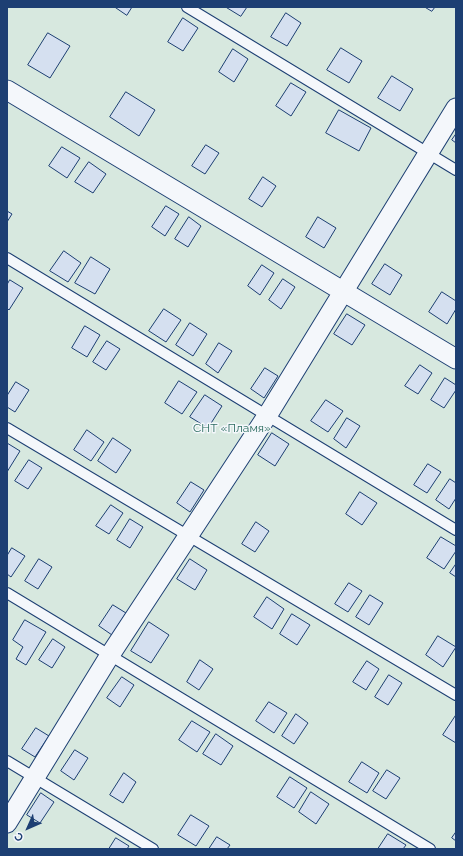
<!DOCTYPE html>
<meta charset="utf-8">
<style>
body{margin:0}
#map{position:relative;width:463px;height:856px;overflow:hidden;background:#f4f7fb;font-family:Raleway,sans-serif}
canvas{display:block}
.frame{position:absolute;inset:0;border:8px solid #1d3f73;pointer-events:none}
.north{position:absolute;left:8px;top:808px;width:40px;height:40px;-webkit-text-stroke:3px #f4f7fb;paint-order:stroke;rotate:225deg;font-size:11px;font-weight:700;line-height:16px;text-align:center;color:#1d3f73}
.north::after{content:'';display:block;margin:auto;width:14px;height:18px;background:#1d3f73;clip-path:polygon(50% 0,100% 100%,50% 72%,0 100%)}
</style>
<div id="map">
<canvas width="463" height="856"></canvas>
<div class="frame"></div>
<div class="north">С</div>
</div>
<script>
const c = document.querySelector('canvas').getContext('2d');
c.lineJoin = 'round';
function fill(path, color) { c.fillStyle = color; c.fill(path, 'evenodd'); }
function strokePath(path, color, width, dash) { c.strokeStyle = color; c.lineWidth = width; c.lineCap = dash ? 'butt' : 'round'; c.setLineDash(dash || []); c.stroke(path); }
function drawText(font, color, halo, rows, align = 'center') {
  c.font = font + ' Raleway,sans-serif'; c.lineWidth = 3; c.setLineDash([]); c.textBaseline = 'middle'; c.strokeStyle = halo; c.fillStyle = color; for (const [text, x, y, turn = 0] of rows) {
    c.save(); c.translate(x, y); c.rotate((+turn || 0) * Math.PI / 180); c.textAlign = isNaN(turn) ? turn : align; if (halo) c.strokeText(text, 0, 0); c.fillText(text, 0, 0); c.restore();
  }
}
const green = new Path2D(`
 M7,7H456V849H7Z`);
fill(green, '#d7e8df');
strokePath(green, '#687fa3', 1);
const building = new Path2D(`
 M115,7H132L127,15Z
 M226,7H247L241,16Z
 M425,7H435L432,11Z
 M286,13L301,23L287,46L271,37Z
 M183,18L198,28L183,51L168,42Z
 M48,33L70,46L50,78L28,65Z
 M341,48L362,61L349,83L327,70Z
 M233,49L248,59L234,82L219,72Z
 M392,76L413,89L400,111L378,98Z
 M291,83L306,92L291,116L276,106Z
 M126,92L155,110L139,136L110,117Z
 M339,110L371,128L359,151L326,133Z
 M456,134V143L452,140Z
 M206,145L219,153L205,174L192,166Z
 M62,147L80,158L67,178L49,166Z
 M89,162L106,174L93,193L75,182Z
 M263,177L276,186L262,207L249,199Z
 M166,206L179,214L165,236L152,227Z
 M7,211L12,214L7,222Z
 M189,217L201,226L188,247L175,239Z
 M318,217L336,228L324,248L306,237Z
 M64,251L81,263L68,282L50,271Z
 M91,257L110,269L95,294L75,283Z
 M385,264L402,275L390,295L372,284Z
 M262,265L274,273L260,295L248,286Z
 M283,279L295,287L281,309L269,300Z
 M10,280L23,288L9,310L7,308V285Z
 M442,292L456,301V309L447,324L429,312Z
 M164,309L181,320L166,342L149,331Z
 M347,314L365,325L352,345L334,334Z
 M190,323L207,334L193,356L176,345Z
 M85,326L100,335L87,357L72,348Z
 M107,341L120,349L106,370L93,362Z
 M219,343L232,351L218,373L206,364Z
 M420,365L432,373L418,394L405,386Z
 M265,368L278,376L264,398L251,389Z
 M445,378L456,385V390L444,408L431,400Z
 M179,381L197,392L182,414L165,403Z
 M16,382L29,390L15,412L7,407V396Z
 M205,395L222,406L208,428L190,417Z
 M326,400L343,411L328,432L311,421Z
 M347,418L360,426L346,448L334,439Z
 M87,430L104,442L91,461L74,450Z
 M272,433L289,444L275,466L258,455Z
 M113,438L131,450L116,473L98,461Z
 M7,443L20,451L7,472Z
 M29,460L42,468L28,489L15,481Z
 M428,464L441,472L427,493L414,485Z
 M450,479L456,483V498L449,509L436,500Z
 M191,482L204,490L190,512L177,503Z
 M360,492L377,503L362,525L346,514Z
 M111,505L123,513L109,534L96,526Z
 M130,519L143,527L130,548L117,540Z
 M256,522L269,531L255,552L242,544Z
 M441,537L456,546V551L444,569L427,558Z
 M12,548L25,556L11,577L7,574V556Z
 M39,559L52,567L38,589L25,581Z
 M190,559L207,570L195,590L177,579Z
 M456,564V577L450,573Z
 M349,583L362,591L348,612L335,604Z
 M370,595L383,603L369,625L356,617Z
 M267,597L284,609L272,629L254,617Z
 M113,605L126,613L112,635L99,626Z
 M292,614L310,625L297,645L280,634Z
 M25,620L46,632L26,665L16,659L23,647L13,640Z
 M149,622L169,635L151,663L131,651Z
 M438,636L456,647L443,667L426,655Z
 M53,639L65,647L52,668L39,660Z
 M200,660L213,669L199,690L187,682Z
 M367,661L379,669L366,690L353,682Z
 M389,675L402,683L388,705L375,697Z
 M122,677L134,685L120,707L107,698Z
 M269,702L287,713L274,733L256,721Z
 M296,714L308,723L294,744L282,736Z
 M456,715V743L443,735Z
 M192,721L210,732L197,752L179,740Z
 M36,728L49,736L35,757L22,749Z
 M216,734L233,746L221,765L203,754Z
 M75,750L88,758L74,780L61,771Z
 M362,762L379,773L367,793L349,782Z
 M387,770L400,778L386,799L373,791Z
 M124,773L136,782L123,803L110,795Z
 M290,777L307,788L294,808L277,797Z
 M311,792L329,804L316,824L299,812Z
 M41,793L54,802L40,823L27,815Z
 M191,815L209,826L196,846L178,835Z
 M456,832V841L452,838Z
 M388,834L406,845L403,849H378Z
 M217,837L230,845L227,849H209Z
 M116,838L129,846L127,849H109Z`);
fill(building, '#d5e0f0');
strokePath(building, '#1d3f73', 1);
const lane = new Path2D(`
 M187,7L456,170
 M7,258L456,530
 M7,428L456,695
 M7,593L430,849
 M7,761L153,849`);
const street = new Path2D(`
 M7,90L456,359
 M7,823L110,655L267,416L456,108`);
strokePath(lane, '#1d3f73', 12);
strokePath(street, '#1d3f73', 21);
strokePath(lane, '#f4f7fb', 10);
strokePath(street, '#f4f7fb', 19);
drawText('12px', '#2c6c60', '#f4f7fb', [
 ["СНТ «Пламя»",232,428]
]);
</script>
